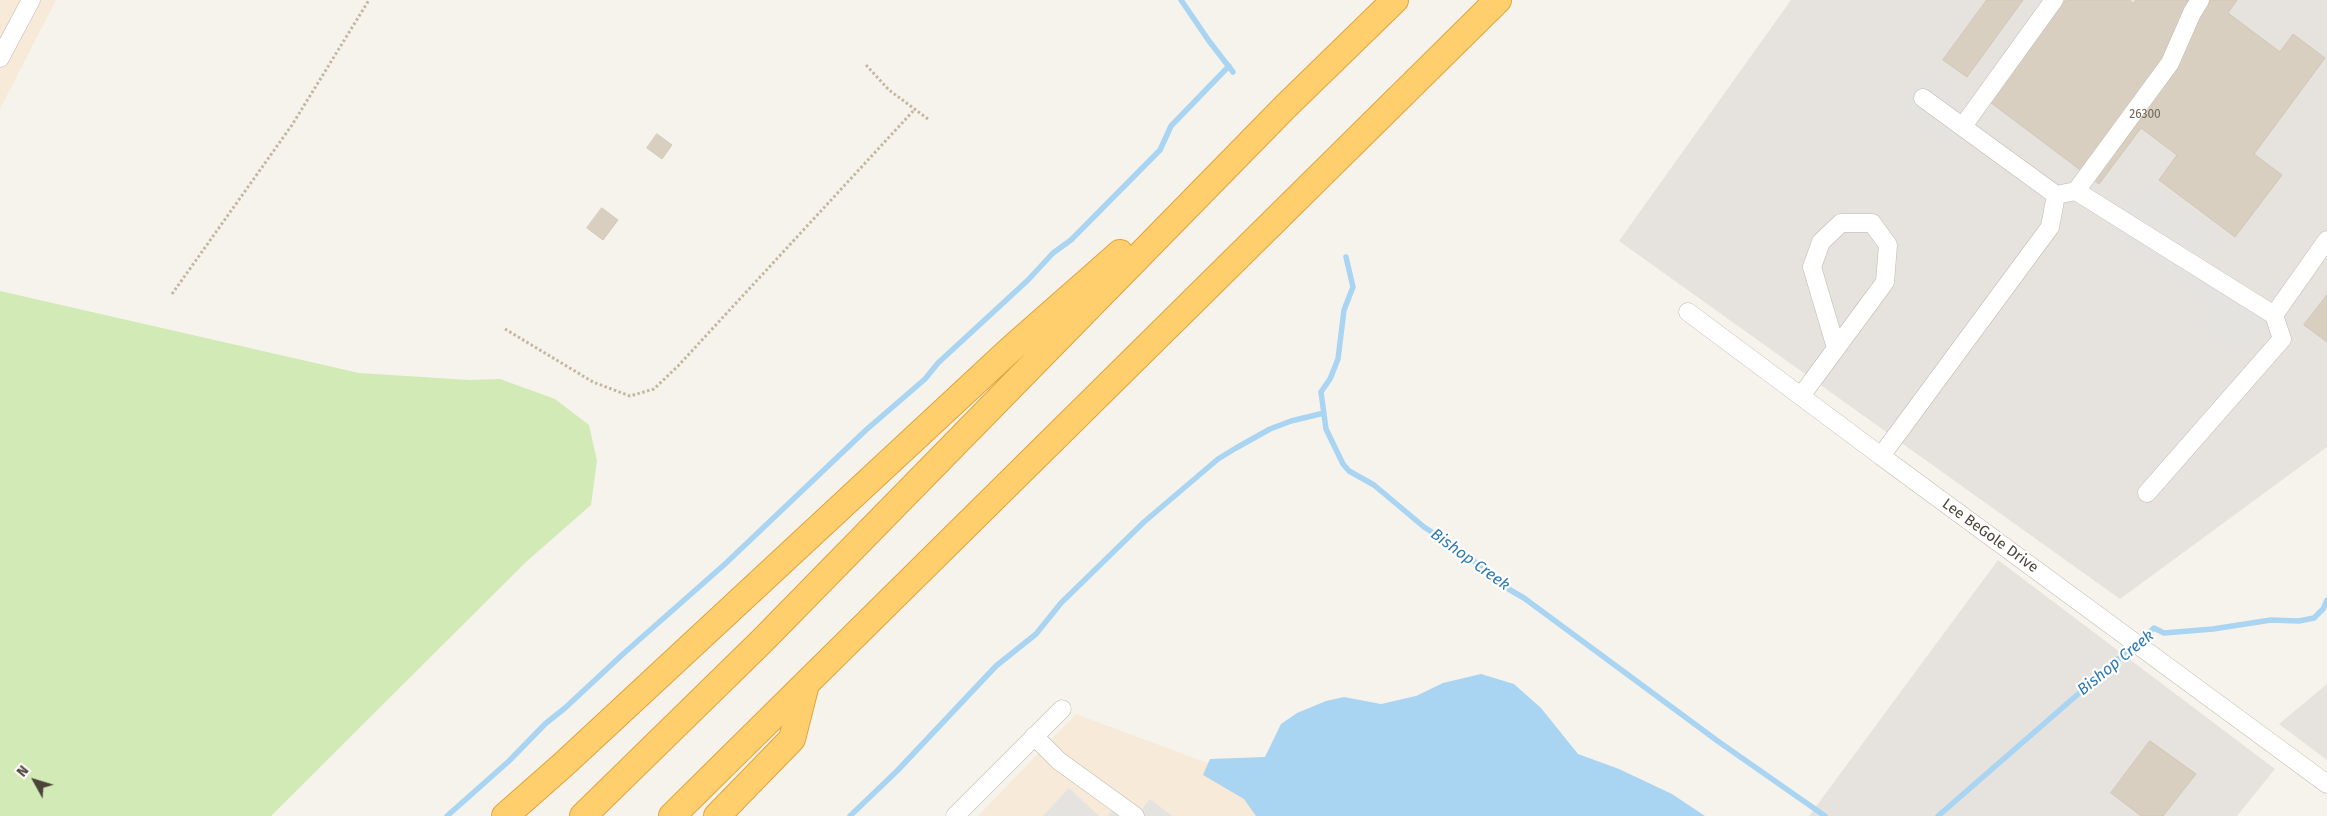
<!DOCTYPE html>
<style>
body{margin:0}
#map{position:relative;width:2327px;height:816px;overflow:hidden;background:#f6f3ec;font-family:"Fira Sans",sans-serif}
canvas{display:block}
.north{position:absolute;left:10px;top:756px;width:50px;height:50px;-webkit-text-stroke:4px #fff;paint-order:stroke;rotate:309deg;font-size:14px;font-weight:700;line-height:20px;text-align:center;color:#4b4439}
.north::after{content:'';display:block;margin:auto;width:18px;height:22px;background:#4b4439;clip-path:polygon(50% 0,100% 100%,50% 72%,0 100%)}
</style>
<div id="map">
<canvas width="2327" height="816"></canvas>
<div class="north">N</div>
</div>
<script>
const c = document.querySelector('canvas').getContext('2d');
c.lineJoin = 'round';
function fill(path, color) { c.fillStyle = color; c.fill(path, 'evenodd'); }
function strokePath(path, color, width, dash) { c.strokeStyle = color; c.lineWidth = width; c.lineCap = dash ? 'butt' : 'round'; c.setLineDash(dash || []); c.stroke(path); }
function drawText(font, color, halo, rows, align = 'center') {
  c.font = font + ' "Fira Sans",sans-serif'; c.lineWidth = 4.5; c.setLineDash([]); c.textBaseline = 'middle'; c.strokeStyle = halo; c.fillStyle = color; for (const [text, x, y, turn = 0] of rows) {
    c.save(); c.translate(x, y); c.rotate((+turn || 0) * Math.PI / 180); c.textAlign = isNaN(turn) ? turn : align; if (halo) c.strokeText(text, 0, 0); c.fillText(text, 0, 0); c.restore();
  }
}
fill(new Path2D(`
 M0,0H56L0,109Z
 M1076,714L1256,781L1400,816H978Z`), '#f7ead8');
fill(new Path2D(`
 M1791,0H2327V447L2120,599L1619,241Z
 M1998,560L2275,769L2237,816H1809Z
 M2327,684V760L2279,724Z`), '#e6e2dd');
fill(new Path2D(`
 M0,291L359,373L469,380L500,379L555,399L589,425L597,461L591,505L527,561L271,816H0Z`), '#d2eab5');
fill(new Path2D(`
 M1929,69L1954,86L1947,95L1951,98L1949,102L1977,122L1956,152L1899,111Z
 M2146,179L2222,235L2195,271L2267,324L2241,360L2195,326L2209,306L2107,231Z
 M1069,788L1099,816H1043Z
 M1124,798L1141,810L1150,799L1172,816H1107Z`), '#e5e3e0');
fill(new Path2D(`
 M1481,674L1514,684L1541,708L1578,754L1619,769L1672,794L1705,816H1256L1244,799L1203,775L1210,759L1265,757L1281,724L1297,713L1326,701L1344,697L1381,704L1416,696L1443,683Z`), '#a9d4f2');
strokePath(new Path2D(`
 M1181,0L1209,41L1233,72
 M1346,257L1353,287L1344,310L1338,359L1330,379L1321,392L1326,429L1343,464L1349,471L1374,485L1424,527L1469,556L1493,580L1524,598L1719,742L1825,816
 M447,816L509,761L545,724L565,708L623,654L725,564L866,430L925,379L938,363L1028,280L1053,253L1071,240L1160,150L1171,126L1229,66
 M850,816L897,771L996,666L1036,634L1061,603L1144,522L1218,459L1236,448L1270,429L1291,421L1324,413
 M1938,816L2154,628L2164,633L2213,629L2271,620L2299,621L2314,618L2323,609L2327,600`), '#a9d4f2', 5.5);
const building = new Path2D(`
 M1987,0H2023L1967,77L1943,60Z
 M2066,0H2129L2134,4L2136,0H2237L2228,13L2280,52L2293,34L2325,58L2254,154L2282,175L2235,237L2159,180L2177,155L2141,128L2099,184L1990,102Z
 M657,134L672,145L662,159L647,148Z
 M602,208L618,220L603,240L587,228Z
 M2327,295V342L2304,325Z
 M2150,741L2196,774L2163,816H2141L2111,793Z`);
fill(building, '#d8cfc1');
strokePath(building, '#d3c7b4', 1);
const minor = new Path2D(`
 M2200,0L2192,13L2170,63L2076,191L2056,195L2050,227L1881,456L2327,784
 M0,58L31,0
 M1923,98L2056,195
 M1963,126L2054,0
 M2076,191L2274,315L2327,240
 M1688,312L1881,456
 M1801,396L1885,282L1888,245L1872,223H1841L1821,242L1812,267L1836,348
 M2147,493L2282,339L2274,315
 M1034,736L1059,761L1135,816
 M955,816L1062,709`);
const highway = new Path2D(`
 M505,816L564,764L1012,348L1120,253
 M583,816L763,640L1285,107L1395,0
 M672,816L1498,0
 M717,816L792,739L806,684`);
strokePath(minor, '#c2bbae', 19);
strokePath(highway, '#e0a43c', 28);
strokePath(new Path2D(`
 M866,65L889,90L928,119
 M172,294L292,125L369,0
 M505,329L593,382L630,396L654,389L678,366L915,109`), '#c4b79f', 3, [2.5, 2.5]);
strokePath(minor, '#fff', 18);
strokePath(highway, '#ffcf6e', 26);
drawText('12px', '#6e675b', null, [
 ["26300",2145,115]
]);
drawText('15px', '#4b4439', '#fff', [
 ["Lee BeGole Drive",1990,536,36]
]);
drawText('italic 16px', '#2e7ab2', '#fff', [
 ["Bishop Creek",1470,560,36],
 ["Bishop Creek",2116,663,-39]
]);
</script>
